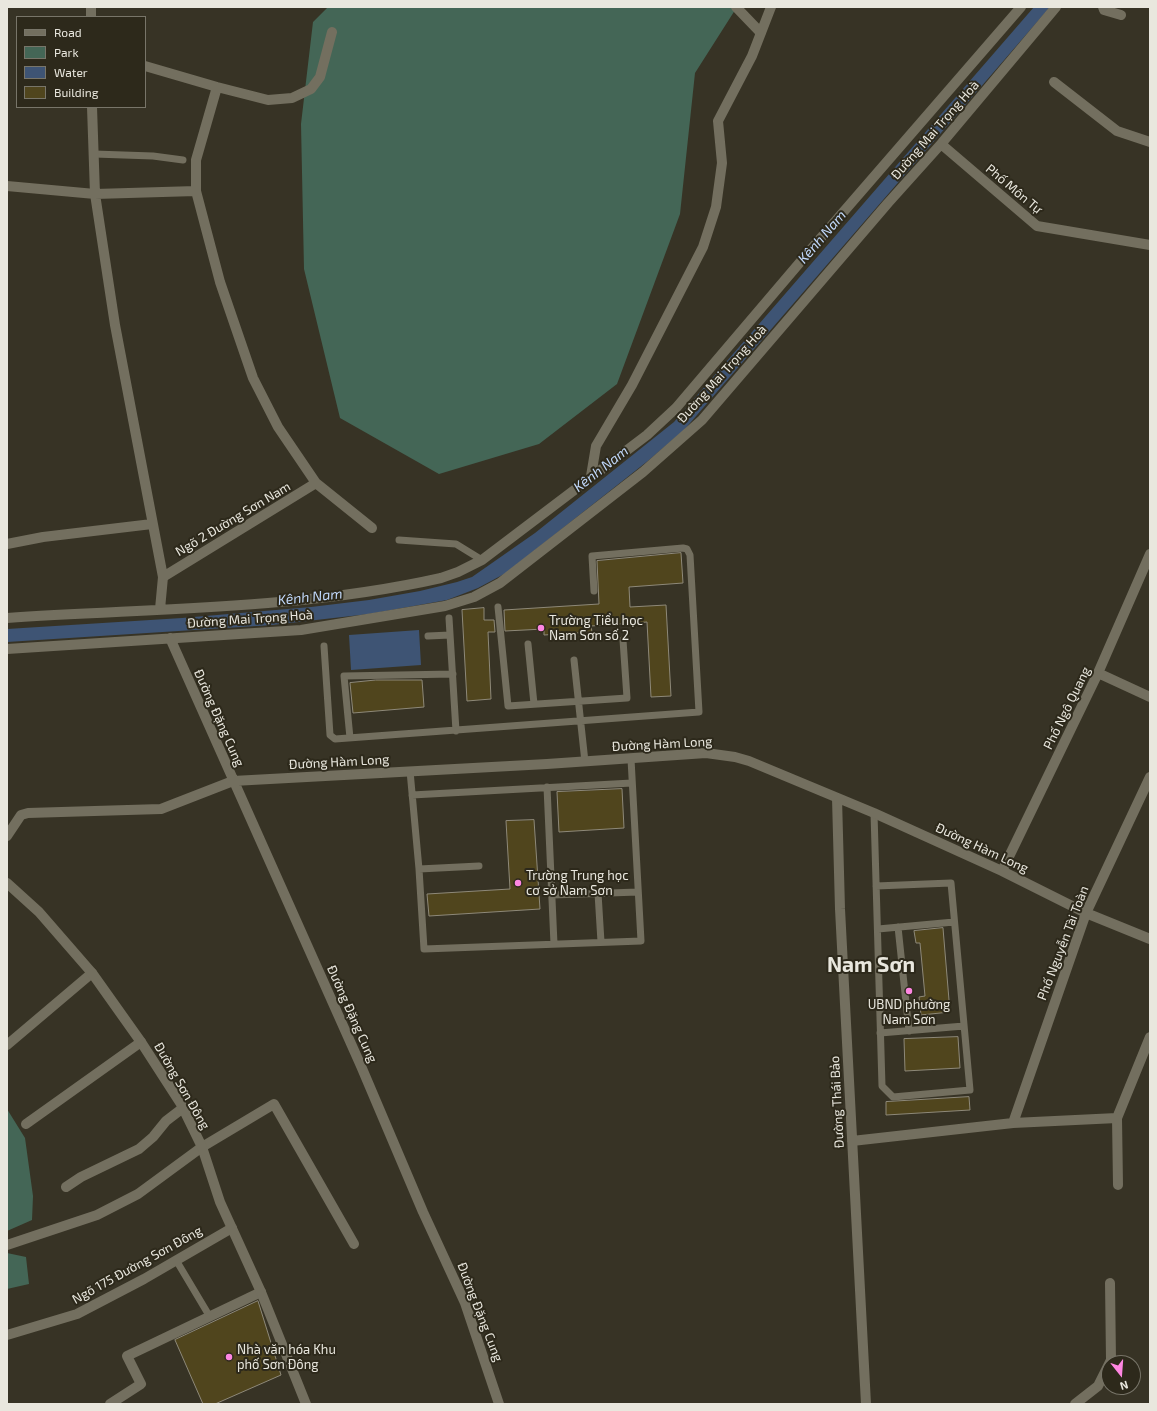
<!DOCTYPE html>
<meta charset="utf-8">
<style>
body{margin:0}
#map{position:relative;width:1157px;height:1411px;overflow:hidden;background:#373325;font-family:"Exo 2",sans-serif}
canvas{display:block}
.frame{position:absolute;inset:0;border:8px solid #e9e7de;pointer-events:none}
.legend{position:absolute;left:16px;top:16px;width:130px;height:92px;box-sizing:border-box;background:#2d291b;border:1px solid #787569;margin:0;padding:5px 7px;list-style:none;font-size:12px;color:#e9e7de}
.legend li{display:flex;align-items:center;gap:8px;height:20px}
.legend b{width:20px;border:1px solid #787569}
.north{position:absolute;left:1101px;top:1355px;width:40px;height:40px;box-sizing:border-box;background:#2d291b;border:1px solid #787569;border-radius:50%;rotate:163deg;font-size:11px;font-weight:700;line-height:16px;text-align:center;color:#e9e7de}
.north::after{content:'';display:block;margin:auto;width:14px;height:18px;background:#fe86e1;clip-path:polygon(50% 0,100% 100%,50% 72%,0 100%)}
</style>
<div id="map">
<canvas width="1157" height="1411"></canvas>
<div class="frame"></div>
<ul class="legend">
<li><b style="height:5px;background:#736f5f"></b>Road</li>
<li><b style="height:11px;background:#446656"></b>Park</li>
<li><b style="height:11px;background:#3e5474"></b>Water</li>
<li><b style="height:11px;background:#50451d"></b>Building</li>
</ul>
<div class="north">N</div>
</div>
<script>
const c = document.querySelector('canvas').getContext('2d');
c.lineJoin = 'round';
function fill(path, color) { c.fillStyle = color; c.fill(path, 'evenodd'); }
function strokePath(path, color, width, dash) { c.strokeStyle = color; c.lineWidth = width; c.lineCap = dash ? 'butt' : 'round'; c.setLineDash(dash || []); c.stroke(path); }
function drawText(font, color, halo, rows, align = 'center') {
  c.font = font + ' "Exo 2",sans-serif'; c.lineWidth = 4; c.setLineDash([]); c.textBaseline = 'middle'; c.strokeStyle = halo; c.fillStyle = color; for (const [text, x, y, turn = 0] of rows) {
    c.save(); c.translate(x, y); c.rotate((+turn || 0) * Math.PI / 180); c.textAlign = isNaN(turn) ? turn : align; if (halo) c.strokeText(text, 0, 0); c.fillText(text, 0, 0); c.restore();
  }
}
fill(new Path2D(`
 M328,7H737L695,73L680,214L617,384L539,444L439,474L340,418L304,269L301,124L313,22Z
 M7,1109L25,1138L33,1196L32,1220L7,1231Z
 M7,1253L26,1257L29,1284L7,1289Z`), '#446656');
fill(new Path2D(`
 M1034,7H1050L684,430L649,460L506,573L478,588L447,600L369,614L272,625L7,642V629L182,618L311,607L369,600L420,591L457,582L472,577L535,533L674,422Z
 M419,630L421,665L351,670L349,635Z`), '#3e5474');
const building = new Path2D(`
 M681,553L683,583L629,587L630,607L666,605L671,696L651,697L647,622L591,626L592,632L544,635V629L505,631L504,610L599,604L597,561Z
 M484,608V620H494L495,632H488L491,699L467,701L462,610Z
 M376,680H422L424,707L353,713L350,683Z
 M622,789L624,828L559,832L557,792Z
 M534,820L540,909L429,916L427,894L510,889L506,821Z
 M943,928L950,1012L921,1015L919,997L925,996L920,943H916L914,931Z
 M958,1037L960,1068L905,1071L904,1039Z
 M969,1097L970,1110L886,1115V1102Z
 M258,1301L281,1375L215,1404H203L175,1340Z`);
fill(building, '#50451d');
strokePath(building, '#8e8979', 1);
strokePath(new Path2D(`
 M94,154L153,156L183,160
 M399,540L456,544L482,560
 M498,607L508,706L627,698L623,640
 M449,618L456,731
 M428,636L450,635
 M528,644L534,704
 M324,646L330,735L335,739L699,712L690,555L687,549L683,548L592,556L594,591
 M574,660L585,762
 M350,738L344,676L453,674
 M410,771L419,869L479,866
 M547,787L554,944
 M412,795L632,783
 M874,813C877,904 879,995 882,1086L893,1097L970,1090L951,883L876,886
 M419,869L424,949L641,941L631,759
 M598,893L601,942
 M552,895L638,892
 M898,927L909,1031
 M878,929L954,922
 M880,1033L964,1026
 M176,1260L210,1317`), '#736f5f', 7);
strokePath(new Path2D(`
 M736,7L761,33
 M1103,7L1104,10L1121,15
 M91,17V7
 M145,66L217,87L268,100L292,98L311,89L320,77L332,32
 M1054,82L1117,131L1150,142
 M217,87L196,160V191L220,282L253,378L278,427L316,483L372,528
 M92,107L95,194L115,325L163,577L160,609
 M941,144L1037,226L1150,245
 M7,186L95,194L196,191
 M591,476L596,446L632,385L703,247L716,207L722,163L718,121L752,56L771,7
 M7,544L43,537L152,524
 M163,577L316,483
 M7,618C151,608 299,610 441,578L458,572L482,560L647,435L676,408L813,247L1021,7
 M170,638L361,1066L423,1212L465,1303L499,1404
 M7,649L301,630L445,606L474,597L500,583L643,472L702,420L888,203L941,144L1056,7
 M1098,673L1150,697
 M837,798L840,909L866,1404
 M7,836L21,815L28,813L161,809L233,781L547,764L706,753L735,757L749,761L874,813L1002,871L1086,913L1150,939
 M1002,871L1098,673L1150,554
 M7,1045L92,973
 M1013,1123L1086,913L1150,777
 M26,1124L141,1042
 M852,1141L1013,1123L1117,1118
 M1118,1185L1117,1118L1150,1037
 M66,1187L81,1177L139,1149L153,1137L166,1121L183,1108
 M7,1245L97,1215L138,1194L202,1147L274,1104L354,1244
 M7,1335L77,1314L144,1279L232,1228
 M110,1404L141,1384L127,1356L261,1292
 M1075,1404L1098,1386L1111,1360L1110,1283`), '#736f5f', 10);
strokePath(new Path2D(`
 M7,883L39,912L92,973L141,1042L181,1104L202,1147L220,1202L261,1292L306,1404`), '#736f5f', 10);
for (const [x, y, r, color] of [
 [541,628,4,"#fe86e1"],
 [518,883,4,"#fe86e1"],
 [909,991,4,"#fe86e1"],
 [229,1357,4,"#fe86e1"]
]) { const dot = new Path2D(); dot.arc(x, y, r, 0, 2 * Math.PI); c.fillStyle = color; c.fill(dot); strokePath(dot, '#2d291b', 1.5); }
drawText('13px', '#e9e7de', '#2d291b', [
 ["Đường Mai Trọng Hoà",935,130,-49],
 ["Phố Môn Tự",1014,189,40],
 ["Đường Mai Trọng Hoà",722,374,-48],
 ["Ngõ 2 Đường Sơn Nam",233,519,-31],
 ["Đường Mai Trọng Hoà",250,619,-4],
 ["Phố Ngô Quang",1067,708,-64],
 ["Đường Đặng Cung",219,718,66],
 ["Đường Hàm Long",662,744,-3],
 ["Đường Hàm Long",339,762,-3],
 ["Đường Hàm Long",982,848,25],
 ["Phố Nguyễn Tài Toàn",1063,943,-69],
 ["Đường Đặng Cung",352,1014,66],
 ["Đường Sơn Đông",182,1086,60],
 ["Đường Thái Bảo",837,1102,-93],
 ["Ngõ 175 Đường Sơn Đông",137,1265,-29],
 ["Đường Đặng Cung",480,1312,69]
]);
drawText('13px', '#e9e7de', '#2d291b', [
 ["Trường Tiểu học",549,621],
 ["Nam Sơn số 2",549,636],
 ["Trường Trung học",526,876],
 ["cơ sở Nam Sơn",526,891],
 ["UBND phường",909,1005,"center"],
 ["Nam Sơn",909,1020,"center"],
 ["Nhà văn hóa Khu",237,1350],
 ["phố Sơn Đông",237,1365]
], 'left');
drawText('italic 14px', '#c1d8fa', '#2d291b', [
 ["Kênh Nam",822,237,-49],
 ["Kênh Nam",601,469,-38],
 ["Kênh Nam",310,597,-6]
]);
drawText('bold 21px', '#e9e7de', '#2d291b', [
 ["Nam Sơn",871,965]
]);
</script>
